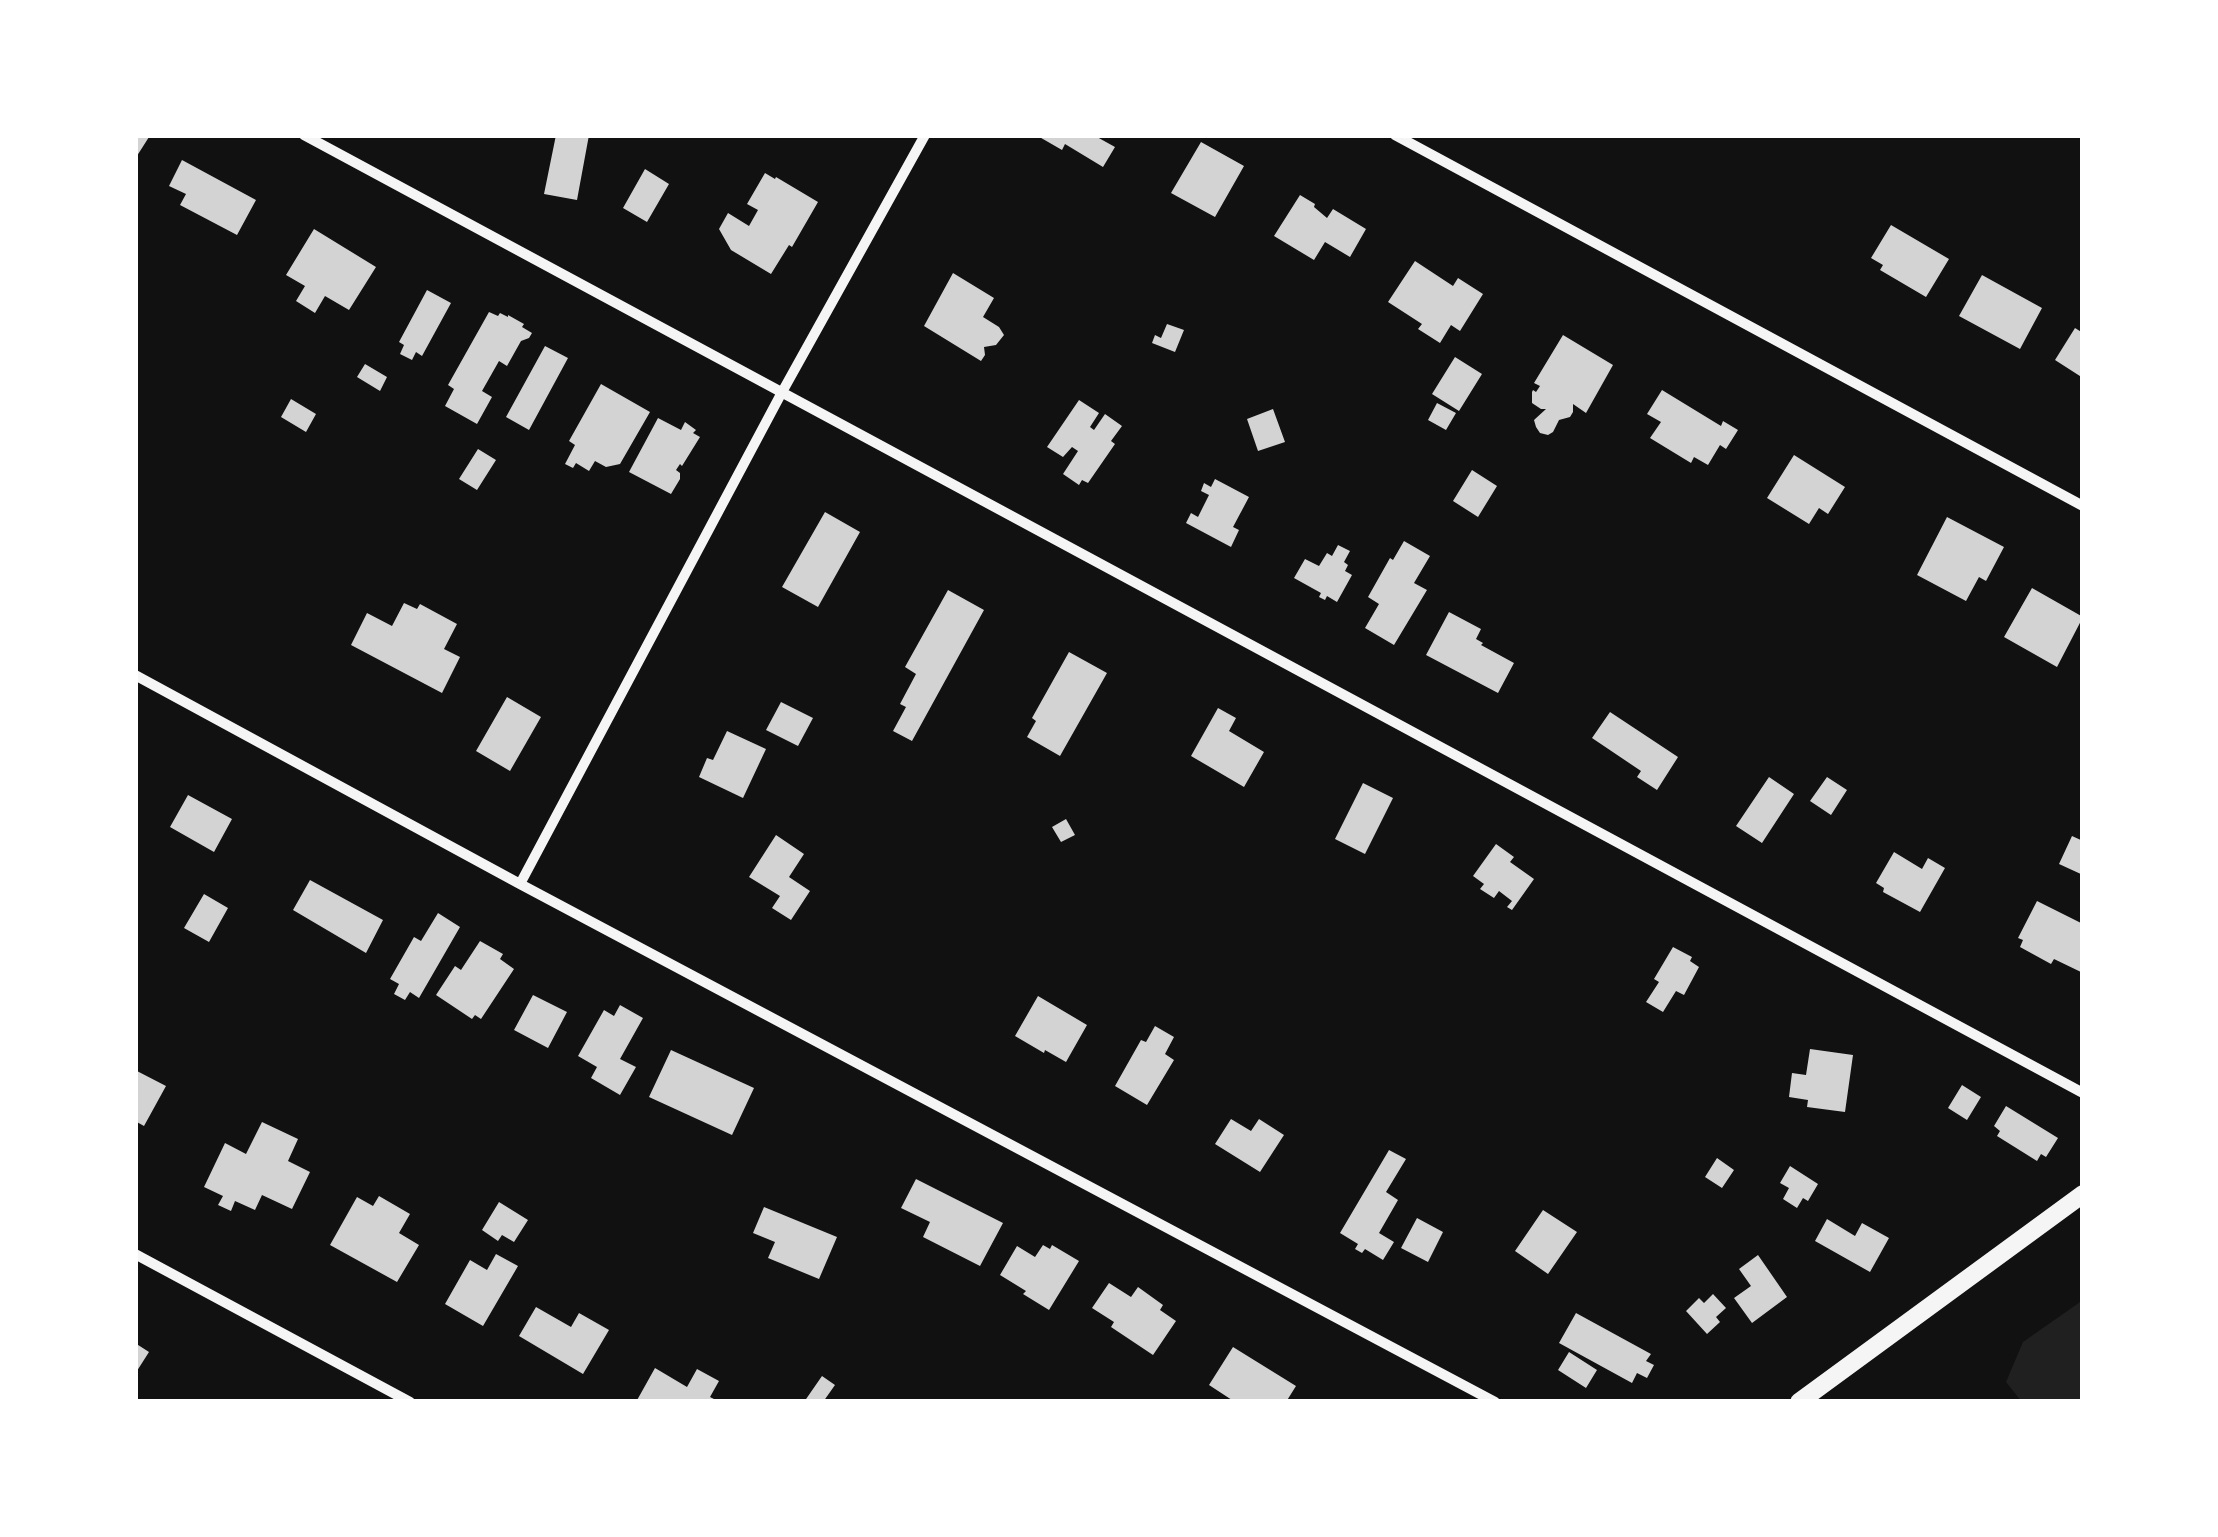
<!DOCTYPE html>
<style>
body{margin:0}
#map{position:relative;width:2218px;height:1537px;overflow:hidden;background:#111;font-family:"Source Sans 3",sans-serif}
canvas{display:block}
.frame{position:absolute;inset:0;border:138px solid #fff;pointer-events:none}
</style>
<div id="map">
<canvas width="2218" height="1537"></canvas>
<div class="frame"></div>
</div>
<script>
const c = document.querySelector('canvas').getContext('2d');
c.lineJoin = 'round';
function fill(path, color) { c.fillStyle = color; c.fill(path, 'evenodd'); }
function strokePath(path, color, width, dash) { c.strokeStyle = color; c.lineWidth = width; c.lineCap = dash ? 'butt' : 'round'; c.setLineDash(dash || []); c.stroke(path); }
fill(new Path2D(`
 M2083,1300V1402H2022L2006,1382L2023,1342Z`), '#202020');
fill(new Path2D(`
 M135,135L149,137L135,159Z
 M556,135H589L577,200L544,194Z
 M1036,135H1098L1097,137L1115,147L1103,167L1065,144L1062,150Z
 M1201,142L1244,166L1215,217L1171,193Z
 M182,160L256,200L237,235L180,205L186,194L169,186Z
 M645,169L669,184L647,222L623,208Z
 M765,173L775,179L776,177L818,202L792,247L789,245L771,274L731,250L719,229L728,213L749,226L758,210L747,204Z
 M1300,195L1315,204L1314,207L1327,218L1333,209L1366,229L1350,257L1325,242L1314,260L1274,236Z
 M1891,225L1949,259L1926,297L1880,270L1883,265L1871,258Z
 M314,229L376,267L349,310L325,296L315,313L296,301L305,286L286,275Z
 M1415,261L1453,286L1458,278L1483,294L1460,331L1451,325L1440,343L1418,329L1422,324L1388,302Z
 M953,273L994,298L983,317L999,327L1004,335L996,345L984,347L985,355L981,361L924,326Z
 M1982,275L2042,308L2020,349L1959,316Z
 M427,290L451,303L422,356L416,352L412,360L400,354L404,345L399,342Z
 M489,312L498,316L500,313L508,317V315L524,324L522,327L532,333L529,338L521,341L507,366L499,361L482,391L492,397L477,424L445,406L454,389L448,385Z
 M1167,324L1184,330L1175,352L1152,343L1155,335L1161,338Z
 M2075,328L2083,333V378L2055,360Z
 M1563,335L1613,365L1586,413L1573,404V412L1570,417L1559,420L1553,432L1548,435L1540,433L1536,427L1534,420L1546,409H1541L1532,403V392L1533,390L1536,392L1540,386L1534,383Z
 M545,346L568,358L529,430L506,417Z
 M1455,357L1482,374L1459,411L1432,394Z
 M365,364L387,377L380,391L357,377Z
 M601,384L650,412L620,464L606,467L595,461L589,471L576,463L573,468L565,464L575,445L569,441Z
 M1662,390L1721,426L1723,421L1738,430L1726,449L1720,445L1708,465L1694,457L1691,463L1650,438L1661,422L1647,414Z
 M291,399L316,414L306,432L281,417Z
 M1079,400L1099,413L1090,427L1094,430L1105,414L1122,426L1111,441L1115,444L1088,483L1082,480L1079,485L1063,474L1078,451L1072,447L1063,457L1047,447Z
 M1437,403L1456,413L1446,430L1428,420Z
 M1273,409L1285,442L1258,451L1247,419Z
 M658,418L681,430L685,422L696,430L693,433L700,437L682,466L680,464L676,470L680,473V479L671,494L629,472Z
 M478,449L496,460L477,490L459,479Z
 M1794,455L1845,487L1828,514L1819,508L1809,524L1767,498Z
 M1472,470L1497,486L1478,517L1453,501Z
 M1215,479L1249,497L1233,527L1239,530L1231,547L1186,523L1191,513L1198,517L1209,495L1201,491L1204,483L1211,487Z
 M825,512L860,532L818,607L782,587Z
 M1947,517L2004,547L1986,581L1979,577L1966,601L1917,575Z
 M1404,541L1430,556L1414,583L1427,590L1394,645L1365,628L1379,604L1368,597L1390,558L1393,560Z
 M1338,545L1350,551L1344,562L1348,565L1345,571L1352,575L1337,602L1327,596L1325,600L1319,597L1321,593L1294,578L1305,559L1319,566L1327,553L1332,556Z
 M2032,588L2083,617L2057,667L2004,637Z
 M948,590L984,610L912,741L893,731L906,707L900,704L916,674L905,667Z
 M404,603L417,609L420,604L457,624L444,649L460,657L442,693L351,645L367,613L392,626Z
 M1449,612L1481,629L1476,639L1483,643L1481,645L1514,663L1498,693L1426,655Z
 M1069,652L1107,673L1060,756L1027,737L1036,721L1032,718Z
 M507,697L541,717L510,771L476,751Z
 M781,702L813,718L798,746L766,730Z
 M1218,708L1236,718L1229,731L1264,752L1244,787L1191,756Z
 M1610,712L1678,757L1657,790L1637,777L1641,771L1592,738Z
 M727,731L766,749L743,798L699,777L707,758L713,760Z
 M1769,777L1794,794L1762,843L1736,826Z
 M1827,777L1847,790L1831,815L1810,801Z
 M1363,783L1393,798L1365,854L1335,839Z
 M188,795L232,819L214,852L170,827Z
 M1066,819L1075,835L1061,842L1052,827Z
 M776,835L804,854L789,877L810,891L791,920L772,908L780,896L749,877Z
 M2072,836L2083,841V875L2059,864Z
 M1496,844L1514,857L1510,862L1534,879L1512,910L1507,907L1512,901L1499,891L1494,898L1480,889L1484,884L1473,876Z
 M1894,852L1922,869L1928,858L1945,868L1920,912L1883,892L1884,888L1876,883Z
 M310,880L383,920L366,953L293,910Z
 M204,894L228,908L209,942L184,928Z
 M2037,901L2083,924V973L2054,959L2051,964L2020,947L2023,940L2018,938Z
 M438,913L460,927L419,998L410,992L405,1000L394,994L399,984L390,979L414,937L421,941Z
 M480,941L503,954L500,959L514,969L481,1019L475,1015L472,1019L436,995L455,966L461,970Z
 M1673,947L1692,957L1690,961L1699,967L1684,995L1676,991L1663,1012L1646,1002L1659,982L1654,979Z
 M533,995L567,1012L548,1048L514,1030Z
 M1038,996L1087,1025L1066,1062L1045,1050L1044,1053L1015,1036Z
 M620,1005L643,1018L620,1059L636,1067L620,1095L591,1078L597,1067L578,1056L604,1010L614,1016Z
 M1155,1026L1174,1037L1165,1054L1174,1060L1147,1105L1115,1086L1141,1040L1146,1042Z
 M1810,1049L1853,1055L1845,1112L1807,1107L1808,1100L1789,1097L1792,1073L1806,1075Z
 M671,1050L754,1088L732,1135L649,1097Z
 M135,1070L166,1086L144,1126L135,1121Z
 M1962,1085L1981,1097L1967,1120L1948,1108Z
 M2006,1106L2058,1138L2046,1157L2041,1154L2037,1161L1997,1136L2000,1131L1994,1126Z
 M1231,1119L1251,1131L1259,1119L1284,1135L1260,1172L1215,1144Z
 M262,1122L298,1139L288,1161L310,1172L292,1209L262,1195L255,1210L235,1201L231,1211L218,1205L223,1196L204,1187L225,1143L246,1154Z
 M1389,1150L1406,1159L1386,1192L1398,1200L1379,1233L1394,1242L1383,1260L1365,1249L1362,1253L1355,1249L1358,1244L1340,1233Z
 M1717,1158L1734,1170L1722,1188L1705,1177Z
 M1790,1166L1818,1184L1808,1201L1803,1198L1797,1208L1783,1199L1789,1188L1780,1183Z
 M916,1179L1003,1223L980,1266L923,1237L930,1222L901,1208Z
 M379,1196L410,1214L399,1233L419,1245L397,1282L330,1245L357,1197L373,1206Z
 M499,1202L528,1220L514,1242L502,1235L498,1241L482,1230Z
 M764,1207L837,1237L819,1279L768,1258L775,1242L753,1233Z
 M1543,1210L1577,1232L1548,1274L1515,1251Z
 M1417,1218L1443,1232L1428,1262L1401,1248Z
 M1827,1219L1855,1236L1862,1223L1889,1238L1870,1272L1815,1241Z
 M1043,1245L1050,1249L1052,1245L1079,1261L1049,1310L1023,1294L1026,1291L1000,1275L1017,1246L1035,1257Z
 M496,1254L518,1266L483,1326L445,1304L470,1260L487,1270Z
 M1758,1255L1787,1297L1752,1323L1734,1298L1751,1286L1739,1269Z
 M1109,1283L1131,1297L1138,1287L1163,1305L1160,1310L1176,1321L1153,1355L1111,1327L1114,1322L1092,1308Z
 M1713,1294L1726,1308L1716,1317L1720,1322L1707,1334L1686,1311L1699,1298L1704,1303Z
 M536,1307L571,1327L579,1313L609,1330L583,1374L519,1336Z
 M1576,1313L1651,1354L1646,1361L1654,1365L1647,1378L1637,1373L1632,1383L1559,1343Z
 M135,1343L149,1352L135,1374Z
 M1233,1347L1296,1386L1286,1402H1235L1209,1385Z
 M1569,1352L1597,1370L1586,1388L1558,1370Z
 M655,1368L687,1387L697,1369L719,1381L710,1397L720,1402H636Z
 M822,1376L835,1385L823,1402H804Z`), '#d3d3d3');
strokePath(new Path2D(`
 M304,135L2083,1093
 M1395,135L2083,506
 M135,675L520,884L1495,1402
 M520,884L781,394L925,135
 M135,1254L410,1402`), '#f5f5f5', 10);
strokePath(new Path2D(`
 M1799,1402L2083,1194`), '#f5f5f5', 18);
</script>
